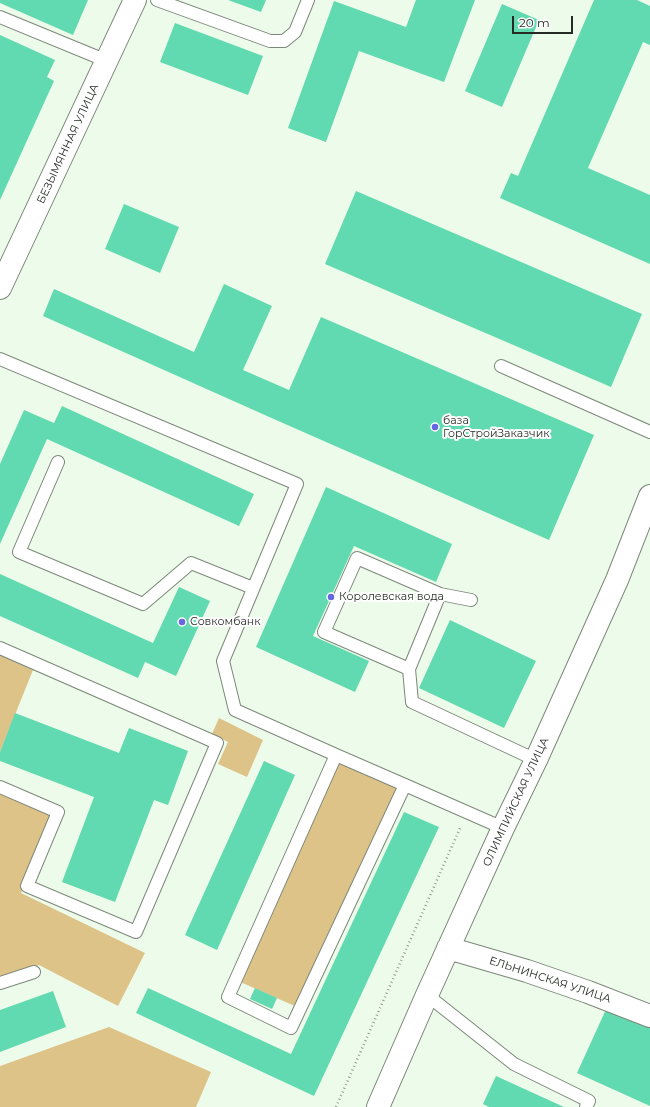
<!DOCTYPE html>
<meta charset="utf-8">
<style>
body{margin:0}
#map{position:relative;width:650px;height:1107px;overflow:hidden;background:#edfbea;font-family:Montserrat,sans-serif}
canvas{display:block}
.scale{position:absolute;left:512px;top:16px;width:61px;height:18px;box-sizing:border-box;border:2px solid #262b25;border-top:0;padding-left:5px;font-size:12px;line-height:14px;white-space:nowrap;color:#262b25;-webkit-text-stroke:3px #fff;paint-order:stroke}
</style>
<div id="map">
<canvas width="650" height="1107"></canvas>
<div class="scale">20 m</div>
</div>
<script>
const c = document.querySelector('canvas').getContext('2d');
c.lineJoin = 'round';
function fill(path, color) { c.fillStyle = color; c.fill(path, 'evenodd'); }
function strokePath(path, color, width, dash) { c.strokeStyle = color; c.lineWidth = width; c.lineCap = dash ? 'butt' : 'round'; c.setLineDash(dash || []); c.stroke(path); }
function drawText(font, color, halo, rows, align = 'center') {
  c.font = font + ' Montserrat,sans-serif'; c.lineWidth = 4; c.setLineDash([]); c.textBaseline = 'middle'; c.strokeStyle = halo; c.fillStyle = color; for (const [text, x, y, turn = 0] of rows) {
    c.save(); c.translate(x, y); c.rotate((+turn || 0) * Math.PI / 180); c.textAlign = isNaN(turn) ? turn : align; if (halo) c.strokeText(text, 0, 0); c.fillText(text, 0, 0); c.restore();
  }
}
fill(new Path2D(`
 M0,655L33,670L0,752Z
 M219,718L263,740L247,777L218,764L228,742L212,734Z
 M338,759L400,787L297,1007L238,981Z
 M0,791L53,812L21,893L145,953L118,1006L39,965L0,979Z
 M109,1027L211,1072L196,1107H0V1066Z`), '#dec389');
fill(new Path2D(`
 M0,0H88L73,35L0,3Z
 M228,0H266L261,12Z
 M416,0H475L444,82L359,51L326,142L288,128L334,1L406,27Z
 M594,0H637L650,6V45L643,42L588,168L650,195V264L500,198L511,173L518,176Z
 M502,4L539,20L502,107L465,91Z
 M175,23L263,56L248,95L160,62Z
 M0,35L55,60L47,77L54,81L0,200Z
 M356,191L642,314L611,387L325,264Z
 M124,204L179,227L160,273L105,249Z
 M224,284L272,306L243,370L289,390L321,317L594,435L549,540L276,420L43,316L54,289L194,352Z
 M62,406L254,494L239,526L47,439L0,544V464L24,410L54,423Z
 M326,487L452,544L436,582L354,546L313,636L369,661L355,692L256,647Z
 M0,574L153,643L179,587L210,601L176,676L145,662L138,678L0,616Z
 M450,620L536,661L504,728L419,688Z
 M15,713L119,753L129,728L188,751L168,805L154,800L115,902L62,882L94,797L0,761V752Z
 M264,761L295,775L217,950L185,935Z
 M404,812L439,827L314,1096L136,1013L148,988L291,1054Z
 M255,988L277,998L272,1009L250,999Z
 M53,991L66,1027L0,1052V1010Z
 M608,1005L650,1024V1106L577,1073Z
 M496,1076L564,1107H489L483,1104Z`), '#61dab1');
const lane = new Path2D(`
 M157,0L270,41H284L295,32L308,0
 M0,17L107,61
 M0,359L297,484L223,661L235,710L336,755L228,997L291,1028L405,785L503,828
 M501,366L650,432
 M58,462L19,552L143,604L191,563L253,588
 M357,558L440,594L409,669L324,632Z
 M440,594L471,600
 M0,648L217,743L136,932L27,886L58,812L0,787
 M409,669L412,702L536,760
 M336,755L405,785
 M0,983L34,972
 M427,995L514,1064L589,1101L586,1107`);
const street = new Path2D(`
 M0,288L135,0
 M448,948L527,971L588,992L650,1016
 M378,1107L427,995L503,828L536,760L617,580L650,496`);
strokePath(lane, '#7c887a', 14);
strokePath(street, '#7c887a', 24);
strokePath(new Path2D(`
 M336,1107L461,826`), '#949e92', 2.5, [1, 3]);
strokePath(lane, '#fff', 12);
strokePath(street, '#fff', 22);
for (const [x, y, r, color] of [
 [435,427,4,"#6568e1"],
 [331,597,4,"#6568e1"],
 [182,622,4,"#6568e1"]
]) { const dot = new Path2D(); dot.arc(x, y, r, 0, 2 * Math.PI); c.fillStyle = color; c.fill(dot); strokePath(dot, '#fff', 1.5); }
drawText('11px', '#262b25', '#fff', [
 ["БЕЗЫМЯННАЯ УЛИЦА",68,144,-65],
 ["ОЛИМПИЙСКАЯ УЛИЦА",516,802,-65],
 ["ЕЛЬНИНСКАЯ УЛИЦА",550,980,18]
]);
drawText('11px', '#262b25', '#fff', [
 ["база",443,421],
 ["ГорСтройЗаказчик",443,434],
 ["Королевская вода",339,597],
 ["Совкомбанк",190,622]
], 'left');
</script>
